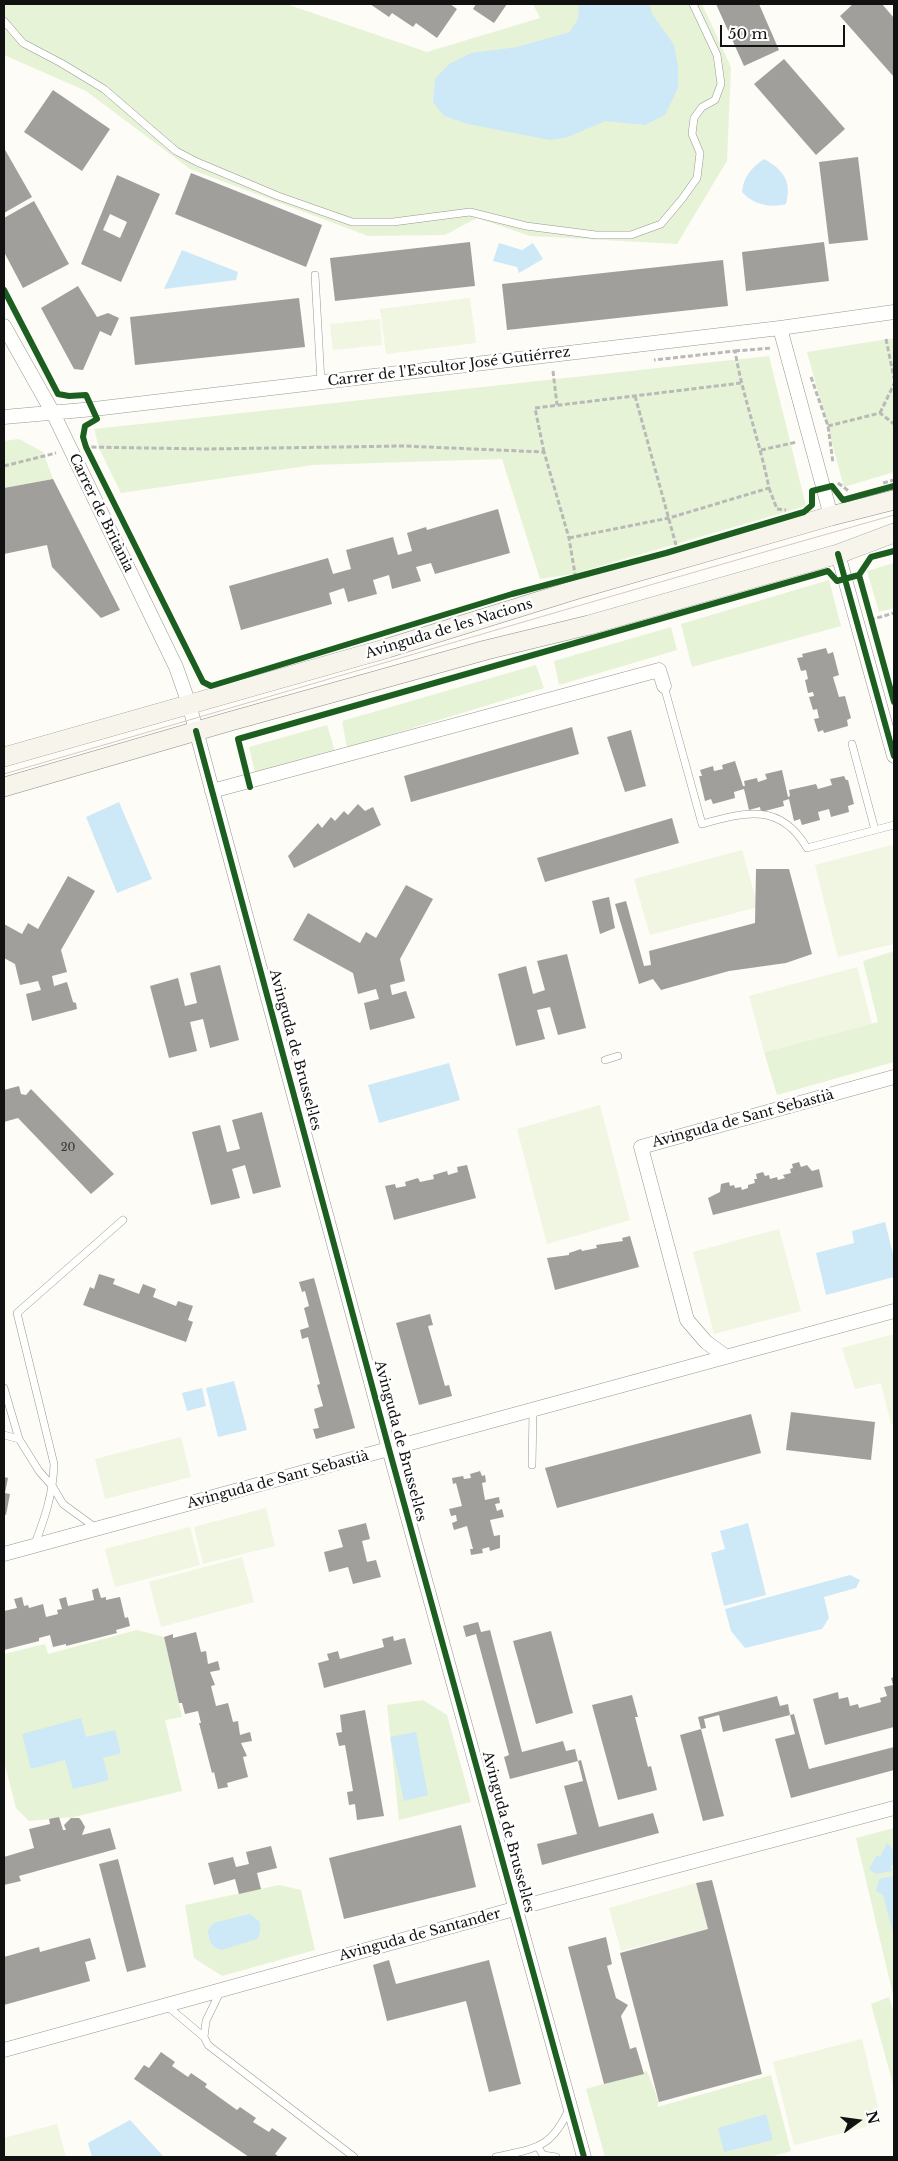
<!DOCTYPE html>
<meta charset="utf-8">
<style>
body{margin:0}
#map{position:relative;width:898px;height:2161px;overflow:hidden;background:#fdfcf7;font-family:"Libre Baskerville",serif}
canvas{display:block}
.frame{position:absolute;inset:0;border:5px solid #111;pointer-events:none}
.north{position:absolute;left:833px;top:2096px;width:50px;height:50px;-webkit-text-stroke:4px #fff;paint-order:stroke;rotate:76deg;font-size:14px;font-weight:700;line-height:20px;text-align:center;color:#111}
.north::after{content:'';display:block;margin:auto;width:18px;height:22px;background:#111;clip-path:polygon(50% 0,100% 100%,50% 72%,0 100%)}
.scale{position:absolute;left:720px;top:25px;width:125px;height:22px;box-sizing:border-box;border:2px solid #111;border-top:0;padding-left:6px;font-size:15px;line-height:18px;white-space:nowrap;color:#111;-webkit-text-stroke:4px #fff;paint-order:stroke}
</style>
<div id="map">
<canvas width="898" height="2161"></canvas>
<div class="frame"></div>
<div class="north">N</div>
<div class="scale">50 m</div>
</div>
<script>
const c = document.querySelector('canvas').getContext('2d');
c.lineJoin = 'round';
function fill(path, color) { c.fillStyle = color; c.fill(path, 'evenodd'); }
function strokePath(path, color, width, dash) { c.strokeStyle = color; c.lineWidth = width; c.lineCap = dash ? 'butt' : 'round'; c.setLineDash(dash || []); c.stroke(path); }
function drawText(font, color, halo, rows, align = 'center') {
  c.font = font + ' "Libre Baskerville",serif'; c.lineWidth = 5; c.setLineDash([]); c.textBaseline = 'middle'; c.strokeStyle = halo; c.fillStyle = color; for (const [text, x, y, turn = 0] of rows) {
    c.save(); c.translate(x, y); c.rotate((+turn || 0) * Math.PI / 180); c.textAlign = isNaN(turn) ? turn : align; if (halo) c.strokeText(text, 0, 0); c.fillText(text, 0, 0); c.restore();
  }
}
fill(new Path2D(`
 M4,4H286L427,52L540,18L533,4H702L731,67L727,161L677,244L530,236L477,218L445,235L368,236L190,169L86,91L4,55Z
 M894,338V472L844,487L807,352Z
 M769,356L806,506L573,574L540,579L502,459L313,465L121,493L99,448L94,429Z
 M19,439L43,452L53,479L4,488V441Z
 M894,563V608L879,612L867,571Z
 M829,580L841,626L692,667L681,624Z
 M671,627L677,650L559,685L554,661Z
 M536,665L544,688L347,748L342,721Z
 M327,725L335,751L255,773L249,747Z
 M894,951V1062L777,1095L764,1052L878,1022L863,961Z
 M137,1630L164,1637L182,1717L165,1720L182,1791L74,1817L29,1821L16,1808L4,1761V1654L45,1644L48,1654Z
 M423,1700L447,1715L471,1802L399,1820L387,1705Z
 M894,1828V1999L856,1838Z
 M279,1885L301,1890L315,1950L222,1976L194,1958L185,1905Z
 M889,1997L894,2013V2088L871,2004Z
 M647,2071L659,2102L657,2107L771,2075L791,2151L770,2157H605L586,2089Z`), '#e7f3d7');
fill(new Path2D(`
 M470,298L476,343L386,354L380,309Z
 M380,319L382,345L333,350L330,324Z
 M892,845L894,854V944L838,957L815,865Z
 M742,850L758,907L650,935L634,879Z
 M857,967L872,1024L764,1052L749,996Z
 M600,1105L630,1220L547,1244L517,1129Z
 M779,1229L801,1311L714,1334L693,1252Z
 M894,1334V1423L891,1424L881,1383L855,1389L842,1348Z
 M181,1437L191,1477L105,1499L95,1459Z
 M266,1508L275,1546L203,1564L194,1527Z
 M190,1527L200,1565L115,1587L105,1549Z
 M242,1557L254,1602L161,1627L149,1582Z
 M696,1883L708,1929L621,1951L609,1908Z
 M862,2039L882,2123L794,2145L773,2062Z
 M57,2124L66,2157H4V2138Z`), '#f0f6e1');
fill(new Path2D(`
 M579,4H649L652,14L674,45L678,66V88L665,115L645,125L605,121L568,137L550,140L468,124L444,116L433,102L435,79L449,64L471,53L517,47L570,32L578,19Z
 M764,159C784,170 792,182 786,204C769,208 754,205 742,192C744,176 751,168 764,159Z
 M499,243L522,250L533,243L543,259L519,273L517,267L493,261Z
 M182,250L238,272L236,280L164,289Z
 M119,802L152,879L117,893L86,817Z
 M449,1063L460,1100L379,1123L368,1085Z
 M885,1222L894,1258V1277L826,1295L816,1253L854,1243L852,1231Z
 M234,1381L247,1430L218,1437L206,1388Z
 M202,1388L206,1406L187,1411L182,1393Z
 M748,1523L766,1595L724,1606L711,1553L725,1549L720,1531Z
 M850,1575L860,1580L856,1588L824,1597L829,1618L822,1629L745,1648L731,1631L725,1609Z
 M81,1718L86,1737L115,1730L121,1753L103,1758L109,1780L73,1789L65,1760L31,1769L22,1734Z
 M416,1732L428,1795L404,1801L390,1737Z
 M887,1843C895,1849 894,1855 894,1864L891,1866L892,1871L876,1874L869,1869L877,1855L880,1857Z
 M892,1876L894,1883V1936L883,1895L876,1891L879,1879Z
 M250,1914L260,1922V1933L257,1939L222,1950C211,1948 209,1941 208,1931L213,1923Z
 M766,2114L773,2140L724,2152L718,2128Z
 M130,2120L164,2157H92L88,2143Z`), '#cde8f7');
fill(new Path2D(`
 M370,4H450L457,9L437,38L416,23L413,27L392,13L389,17Z
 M476,4H507L494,23L473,9Z
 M716,4H759L779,50L744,66Z
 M853,4H882L894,18V77L840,16Z
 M784,59L845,129L816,155L754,84Z
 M53,90L110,129L82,171L24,132Z
 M4,148L32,197L4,213Z
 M858,157L868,240L829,244L819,162Z
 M191,173L322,225L306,267L175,214Z
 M117,175L160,194L121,282L81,264ZM110,214L127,222L120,238L103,230Z
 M34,201L69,264L23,288L4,252V218Z
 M470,242L475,286L335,301L330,258Z
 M824,242L829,281L746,291L742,252Z
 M723,260L728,306L507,330L502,284Z
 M78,286L97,317L108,313L119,318L111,336L100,331L83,370L74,369L41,308Z
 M299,298L305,347L135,365L130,317Z
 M53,479L120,610L101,618L52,567L47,545L4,554V488Z
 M498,509L510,553L435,574L431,563L416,567L421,581L392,589L389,575L373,580L377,594L348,602L344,588L329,593L332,604L241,630L229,586L328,558L333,574L351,569L346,550L393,537L398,555L412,551L407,533L426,527L427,530Z
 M826,648L828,654L833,652L839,675L833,677L839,697L845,696L851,718L847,720L848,726L824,733L823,730L818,732L814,719L819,718L817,709L813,710L809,697L814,696L813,692L808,693L805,680L808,679L806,670L801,671L797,658L803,657L802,654Z
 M572,727L579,754L411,802L404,776Z
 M631,730L646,786L625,792L607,737Z
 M735,761L743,786H745L744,781L757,778L758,782L767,779L765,774L782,770L788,797L790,796L789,790L816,784L818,789L832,785L830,779L844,776L846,780H848L854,804L848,806L849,812L831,817L829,809L818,812L820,820L802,825L800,819L794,821L789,799L783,801L784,806L761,812L760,807L749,810L744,789L734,792L735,798L713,804L711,799L705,801L699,776H702L700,770L713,766L714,771L723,769L722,765Z
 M358,804L365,811L373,807L381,825L294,868L288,856L318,823L322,828L331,817L335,821L344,811L348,815Z
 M672,818L679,843L545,882L537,858Z
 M756,869H789L812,954L786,963L729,971L661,990L653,979L639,984L615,904L626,901L644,966L651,965L649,951L755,923Z
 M68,876L95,891L61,950L67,972L52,976L54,986L67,982L73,1002L76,1003L77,1009L32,1021L26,994L41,990L38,981L20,985L15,964L4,958V924L22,934L28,923L38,929Z
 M406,885L433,899L400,959L405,981L390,985L392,995L406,991L415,1018L370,1030L364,1003L379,999L376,989L358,994L353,973L293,940L308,913L360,943L366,932L376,938Z
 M609,897L615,928L600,934L592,901Z
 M567,954L586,1028L558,1035L550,1007L537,1010L545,1039L516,1046L498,974L526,966L533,994L545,990L537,961Z
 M220,965L239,1040L210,1048L203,1019L190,1022L197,1051L169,1058L150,986L178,978L185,1006L197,1003L190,973Z
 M19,1086L21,1094L26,1095L31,1089L114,1174L91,1194L18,1118L4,1122V1090Z
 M262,1112L281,1187L253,1194L245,1165L232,1169L240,1198L211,1205L192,1132L220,1125L227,1152L240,1149L232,1120Z
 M799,1162L801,1167L807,1165L812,1171L819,1169L823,1187L713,1215L708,1198L720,1192L721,1184L729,1182L730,1186L734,1185L735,1188L741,1187L742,1190L748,1188V1185L755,1183L754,1179H757L756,1174L763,1172L765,1176L769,1175L770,1179L777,1177L778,1180L785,1178L783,1175L791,1173L790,1169L793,1168L792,1164Z
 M467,1165L476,1198L394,1220L385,1186L395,1184L396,1188L406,1186L405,1182L418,1178L420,1182L434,1179L433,1175L447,1171L448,1175L458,1172L457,1167Z
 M630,1236L639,1267L555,1290L547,1258L569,1255V1253L581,1249L582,1251L597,1248L596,1245L623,1241L622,1238Z
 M99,1274L115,1279L113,1284L139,1294L143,1284L156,1289L153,1297L176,1306L178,1301L193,1306L188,1320L193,1322L186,1342L83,1305L90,1287L94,1289Z
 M314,1278L355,1428L316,1439L313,1429L319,1428L314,1409L323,1406L317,1385L320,1384L308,1337L302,1339L300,1330L309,1327L304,1308L309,1306L305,1291L302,1292L299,1282Z
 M430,1314L433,1325L428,1326L445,1386L449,1385L452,1396L419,1405L396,1323Z
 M791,1412L875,1422L871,1460L786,1450Z
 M751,1414L761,1453L557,1508L545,1468Z
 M480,1471L482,1476L485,1475L486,1482L482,1483L485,1500L499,1497L500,1503L495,1504L497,1511L502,1509L504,1517L490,1520L494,1536L500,1535V1548L490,1551L489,1547L482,1549L483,1553L471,1555L470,1549H473L467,1526L454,1530L452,1523L457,1521L456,1515L451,1516L449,1509L462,1506L456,1483L453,1484L452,1478L463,1476L464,1479L471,1478L470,1474Z
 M4,1477L8,1478L5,1493L10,1494L6,1515L4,1514Z
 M366,1523L370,1539L362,1541L367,1562L376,1560L381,1577L353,1584L348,1567L329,1572L324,1552L343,1547L338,1530Z
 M98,1588L101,1598L106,1597V1600L120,1597L125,1618L128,1617L130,1626L116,1630L117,1633L66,1646V1644L53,1647L50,1635L39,1638V1641L4,1650V1611L17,1608L14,1599L22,1597L24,1606L28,1605L29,1608L43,1604L46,1617L58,1614L57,1610L62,1609L59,1599L66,1597L68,1606L94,1600L92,1590Z
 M478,1622L481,1632L490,1630L522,1752L563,1741L566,1751L575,1749L578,1761L510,1779L504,1757L509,1755L476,1634L466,1637L463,1626Z
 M551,1631L573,1713L536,1724L513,1641Z
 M196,1632L201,1652L206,1651L208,1664L218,1661L220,1670L210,1672L215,1685L211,1686L216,1706L228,1703L233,1722L238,1721L240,1735L250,1732L252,1741L241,1743L247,1756L243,1757L248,1777L227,1783L228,1787L218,1789L214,1772L212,1773L199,1723H201L198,1711L185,1714L182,1703H179L164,1637L173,1634V1638Z
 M393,1636L394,1641L405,1638L412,1664L324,1688L318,1663L329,1660L327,1654L338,1651L340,1659L384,1647L382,1639Z
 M894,1677V1727L825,1745L813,1699L838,1692L839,1699L848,1697L850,1706L858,1704L859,1708L881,1702L880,1698L887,1696L884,1687L893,1685L891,1678Z
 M632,1695L638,1717H635L648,1767L651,1766L657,1790L618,1800L592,1705Z
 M777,1696L780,1706L788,1704L790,1715L723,1732L719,1715L704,1719L706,1728L701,1729L698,1717Z
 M365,1710L384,1816L357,1820L355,1804L349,1805L347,1792L353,1791L345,1745L339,1746L336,1733L342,1732L340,1715Z
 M794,1714L809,1769L894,1747V1770L791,1798L775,1739L795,1734L790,1715Z
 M701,1729L724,1816L703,1821L680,1735Z
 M581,1760L599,1827L653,1813L659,1833L542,1865L537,1844L577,1834L564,1786L583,1781L578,1761Z
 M59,1817L63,1830H66L64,1825L71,1818H79L81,1820L85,1827L82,1835L110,1828L116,1849L19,1876L21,1881L4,1885V1857L34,1848L29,1829L50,1824L49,1819Z
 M461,1825L476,1887L344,1919L329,1858Z
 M271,1846L277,1868L257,1873L261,1889L239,1894L235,1879L214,1885L208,1863L233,1857L236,1867L249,1864L246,1852Z
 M118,1859L146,1967L127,1972L99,1864Z
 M712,1880L762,2074L659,2102L620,1953L708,1929L696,1883Z
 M606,1937L612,1964L607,1966L616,1998L628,2005L621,2016L630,2049L636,2047L644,2074L604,2084L568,1947Z
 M90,1938L96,1959L85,1962L90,1981L4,2005V1957L39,1947L40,1952Z
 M389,1960L396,1984L489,1960L521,2084L489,2092L466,2001L387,2021L373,1965Z
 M161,2052L175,2062L172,2066L188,2077L191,2073L207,2084L205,2087L237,2110L240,2107L256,2118L253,2122L269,2132L272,2128L287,2138L275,2154L279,2157H249L134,2079L144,2065L149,2068Z`), '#a19f9c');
const service = new Path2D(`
 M4,21L23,43L61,63L104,89L176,151L197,162L278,196L352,222H393L470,212L526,226L596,235H631L661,224L682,199L697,178L700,153L692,134L694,118L702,107L715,100L721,84L717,55L693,4
 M315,275L321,382
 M664,686L702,824C745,812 780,802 807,848L894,825
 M852,744L875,830
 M605,1060L618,1056
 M4,1388L19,1439L4,1435
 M19,1439L39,1471L53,1487L63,1504L96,1528
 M532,1465L533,1411
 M34,1546C45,1518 53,1494 54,1464L17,1313L123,1220
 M220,1992L206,2021L204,2037L208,2045L354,2157
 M166,2005L204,2037
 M538,2147L543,2155L556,2157
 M496,2157C536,2148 551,2149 569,2109`);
const minor = new Path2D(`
 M4,326L53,413L176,667L189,704L389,1449L584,2157
 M780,328L831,516
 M4,417L94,409L780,328L894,312
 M838,554L894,756
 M212,791L659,670L664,686
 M725,1356L706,1342L687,1320L641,1147L894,1077
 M4,1554L894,1311
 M4,2050L525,1906L894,1808`);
const secondary = new Path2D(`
 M4,757L388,648L578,589L831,516L894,500
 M4,787L231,721L486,650L589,625L838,554L894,533`);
strokePath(service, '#979795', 8);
strokePath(minor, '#979795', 15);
strokePath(secondary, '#8e8d8b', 20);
strokePath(new Path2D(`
 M886,339L894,378
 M735,351L772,348
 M553,371L557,405
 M811,377L828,426L833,463
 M635,396L676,545
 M880,413L894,384
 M828,426L880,413L894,424
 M84,447L207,449L404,446L544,452L569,538L575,574
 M761,450L797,442
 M544,452L535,408L741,383
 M4,466L56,453
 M838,483L850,492
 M883,483L894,480
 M769,488L777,509L786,510
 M569,538L669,518L769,488C760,442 743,398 735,351L654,360
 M870,620L894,613`), '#b9b9b8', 3, [5, 2.5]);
strokePath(service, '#fffffe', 7);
strokePath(minor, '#fffffe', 14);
strokePath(secondary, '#f6f4eb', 19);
strokePath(new Path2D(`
 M4,774C301,688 597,599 894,515`), '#d9c6c7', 1);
strokePath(new Path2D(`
 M4,290L58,394L69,396L86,395L97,419L85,426L83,437L86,447L203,682L211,686L512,594L666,553L804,512L812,505V491L832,486L843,500L894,486
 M838,554L894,756
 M859,575L894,702
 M196,731L389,1449L584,2157
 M250,787L238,739L828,571L837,581L859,575L871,557L894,551`), '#1b5e20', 6);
drawText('11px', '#353434', null, [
 ["20",68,1148]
]);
drawText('14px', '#111', '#fff', [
 ["Carrer de l'Escultor José Gutiérrez",449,367,-7],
 ["Carrer de Britània",101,513,64],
 ["Avinguda de les Nacions",449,629,-17],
 ["Avinguda de Brussel·les",295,1050,75],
 ["Avinguda de Sant Sebastià",743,1119,-15],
 ["Avinguda de Brussel·les",400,1441,75],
 ["Avinguda de Sant Sebastià",278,1480,-15],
 ["Avinguda de Brussel·les",508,1832,75],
 ["Avinguda de Santander",420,1935,-15]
]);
</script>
